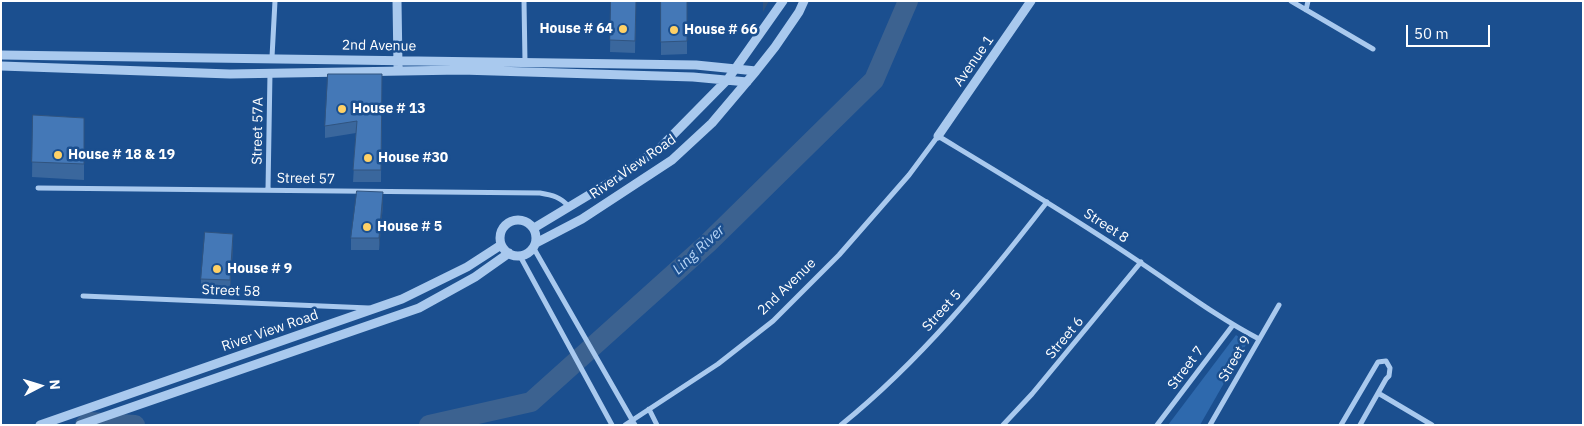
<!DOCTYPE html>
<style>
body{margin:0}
#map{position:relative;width:1584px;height:426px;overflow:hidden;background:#1b4f8f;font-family:"IBM Plex Sans",sans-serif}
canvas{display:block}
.frame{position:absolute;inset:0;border:2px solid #fff;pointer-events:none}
.north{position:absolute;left:15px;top:361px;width:50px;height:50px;-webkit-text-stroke:4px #1b4f8f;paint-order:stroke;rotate:85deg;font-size:14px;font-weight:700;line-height:20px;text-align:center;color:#fff}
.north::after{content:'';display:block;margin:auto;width:18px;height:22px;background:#fff;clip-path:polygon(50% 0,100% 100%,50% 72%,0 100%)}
.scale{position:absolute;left:1406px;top:25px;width:84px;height:22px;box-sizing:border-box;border:2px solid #fff;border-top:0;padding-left:6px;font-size:15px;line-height:18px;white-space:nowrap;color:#fff;-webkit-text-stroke:4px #1b4f8f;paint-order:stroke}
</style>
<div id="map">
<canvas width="1584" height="426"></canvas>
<div class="frame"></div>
<div class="north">N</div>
<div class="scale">50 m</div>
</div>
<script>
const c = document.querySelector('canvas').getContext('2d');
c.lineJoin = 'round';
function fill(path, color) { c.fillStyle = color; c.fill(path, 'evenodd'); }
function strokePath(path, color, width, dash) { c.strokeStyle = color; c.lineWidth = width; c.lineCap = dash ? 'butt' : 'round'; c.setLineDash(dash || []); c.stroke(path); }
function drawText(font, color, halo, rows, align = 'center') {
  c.font = font + ' "IBM Plex Sans",sans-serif'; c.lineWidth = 5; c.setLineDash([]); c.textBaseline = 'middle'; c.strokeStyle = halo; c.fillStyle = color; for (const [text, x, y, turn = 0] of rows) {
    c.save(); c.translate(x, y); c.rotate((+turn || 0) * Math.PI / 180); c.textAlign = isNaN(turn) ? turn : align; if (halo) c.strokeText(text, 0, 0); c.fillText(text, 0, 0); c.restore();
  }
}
fill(new Path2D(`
 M1236,335L1247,343L1200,425H1168Z`), '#2e69ad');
strokePath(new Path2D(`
 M85,425L89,422L135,425
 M429,425L531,402L708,243L874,80L908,1`), '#3c6290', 20);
strokePath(new Path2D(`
 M524,1L525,62
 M1291,1L1373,49
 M1306,10L1308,1
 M272,57L275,1
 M38,188L540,193C552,195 561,197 569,207
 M268,189L270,73
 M533,247L635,425
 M520,256L612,425
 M83,296L369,308
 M1378,393L1432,425
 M649,409L657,425
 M625,425L718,364L773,321L839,255L909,175L938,136C1006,177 1075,218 1141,263C1180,289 1217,317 1259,339
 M841,425C920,361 985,282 1047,202
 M1003,425L1032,394L1141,262
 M1157,425L1233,325
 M1210,425L1279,305
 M1341,425L1378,362L1386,361L1390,368L1389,376L1386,379L1360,425`), '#a9c9ee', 5);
strokePath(new Path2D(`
 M397,1L398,66
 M1,55L696,65L756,71
 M1,66L230,74L461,70L693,77L747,82
 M938,136L1031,1
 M500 238a18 18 0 1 1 36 0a18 18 0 1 1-36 0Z
 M534,228L612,181L661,147L728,79L783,1
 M536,243L582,219L672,160L712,123L756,71L775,47L799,12L804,1
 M40,425L402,299L467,267L501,245
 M80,425L419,308L475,277L509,253`), '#a9c9ee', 9);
fill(new Path2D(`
 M611,1H636L635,53L610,52Z
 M661,1H687V54L661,55Z
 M382,74L381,182H353L356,133L325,138V126Z
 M33,115L84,118V180L32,177Z
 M383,204L379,250H351V238Z
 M233,246L230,292L201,291V279Z`), '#3a679d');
fill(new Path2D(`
 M763,1H769L763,12Z
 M383,192V204L379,250V238Z
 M233,234V246L230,292V280Z`), '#305480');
const building = new Path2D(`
 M611,1H636L635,41L610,40Z
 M661,1H687V41L661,42Z
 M328,74H382L381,170H353L357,121L325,126Z
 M33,115L84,118V164L32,162Z
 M357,191L383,192L379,238H351Z
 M205,232L233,234L230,280L201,279Z`);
fill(building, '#4478b7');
strokePath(building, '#305480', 1);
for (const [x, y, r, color] of [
 [623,29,5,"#ffd166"],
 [674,30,5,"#ffd166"],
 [342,109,5,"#ffd166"],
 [58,155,5,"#ffd166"],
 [368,158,5,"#ffd166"],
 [367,227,5,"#ffd166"],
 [217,269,5,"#ffd166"]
]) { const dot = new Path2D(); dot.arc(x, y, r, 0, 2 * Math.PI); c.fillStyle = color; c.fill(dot); strokePath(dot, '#1b4f8f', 2); }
drawText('bold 14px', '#fff', '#1b4f8f', [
 ["House # 64",613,29,"right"],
 ["House # 66",684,30],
 ["House # 13",352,109],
 ["House # 18 & 19",68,155],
 ["House #30",378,158],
 ["House # 5",377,227],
 ["House # 9",227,269]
], 'left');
drawText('14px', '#fff', '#1b4f8f', [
 ["2nd Avenue",379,46,1],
 ["Avenue 1",974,61,-55],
 ["Street 57A",258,131,-89],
 ["River View Road",633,167,-35],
 ["Street 57",306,179,1],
 ["Street 8",1106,226,33],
 ["2nd Avenue",787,287,-44],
 ["Street 58",231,291,2],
 ["Street 5",942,311,-48],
 ["River View Road",270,331,-19],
 ["Street 6",1065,338,-50],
 ["Street 9",1235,359,-60],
 ["Street 7",1186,368,-53]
]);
drawText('italic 15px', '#b5d3f5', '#1b4f8f', [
 ["Ling River",699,250,-43]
]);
</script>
